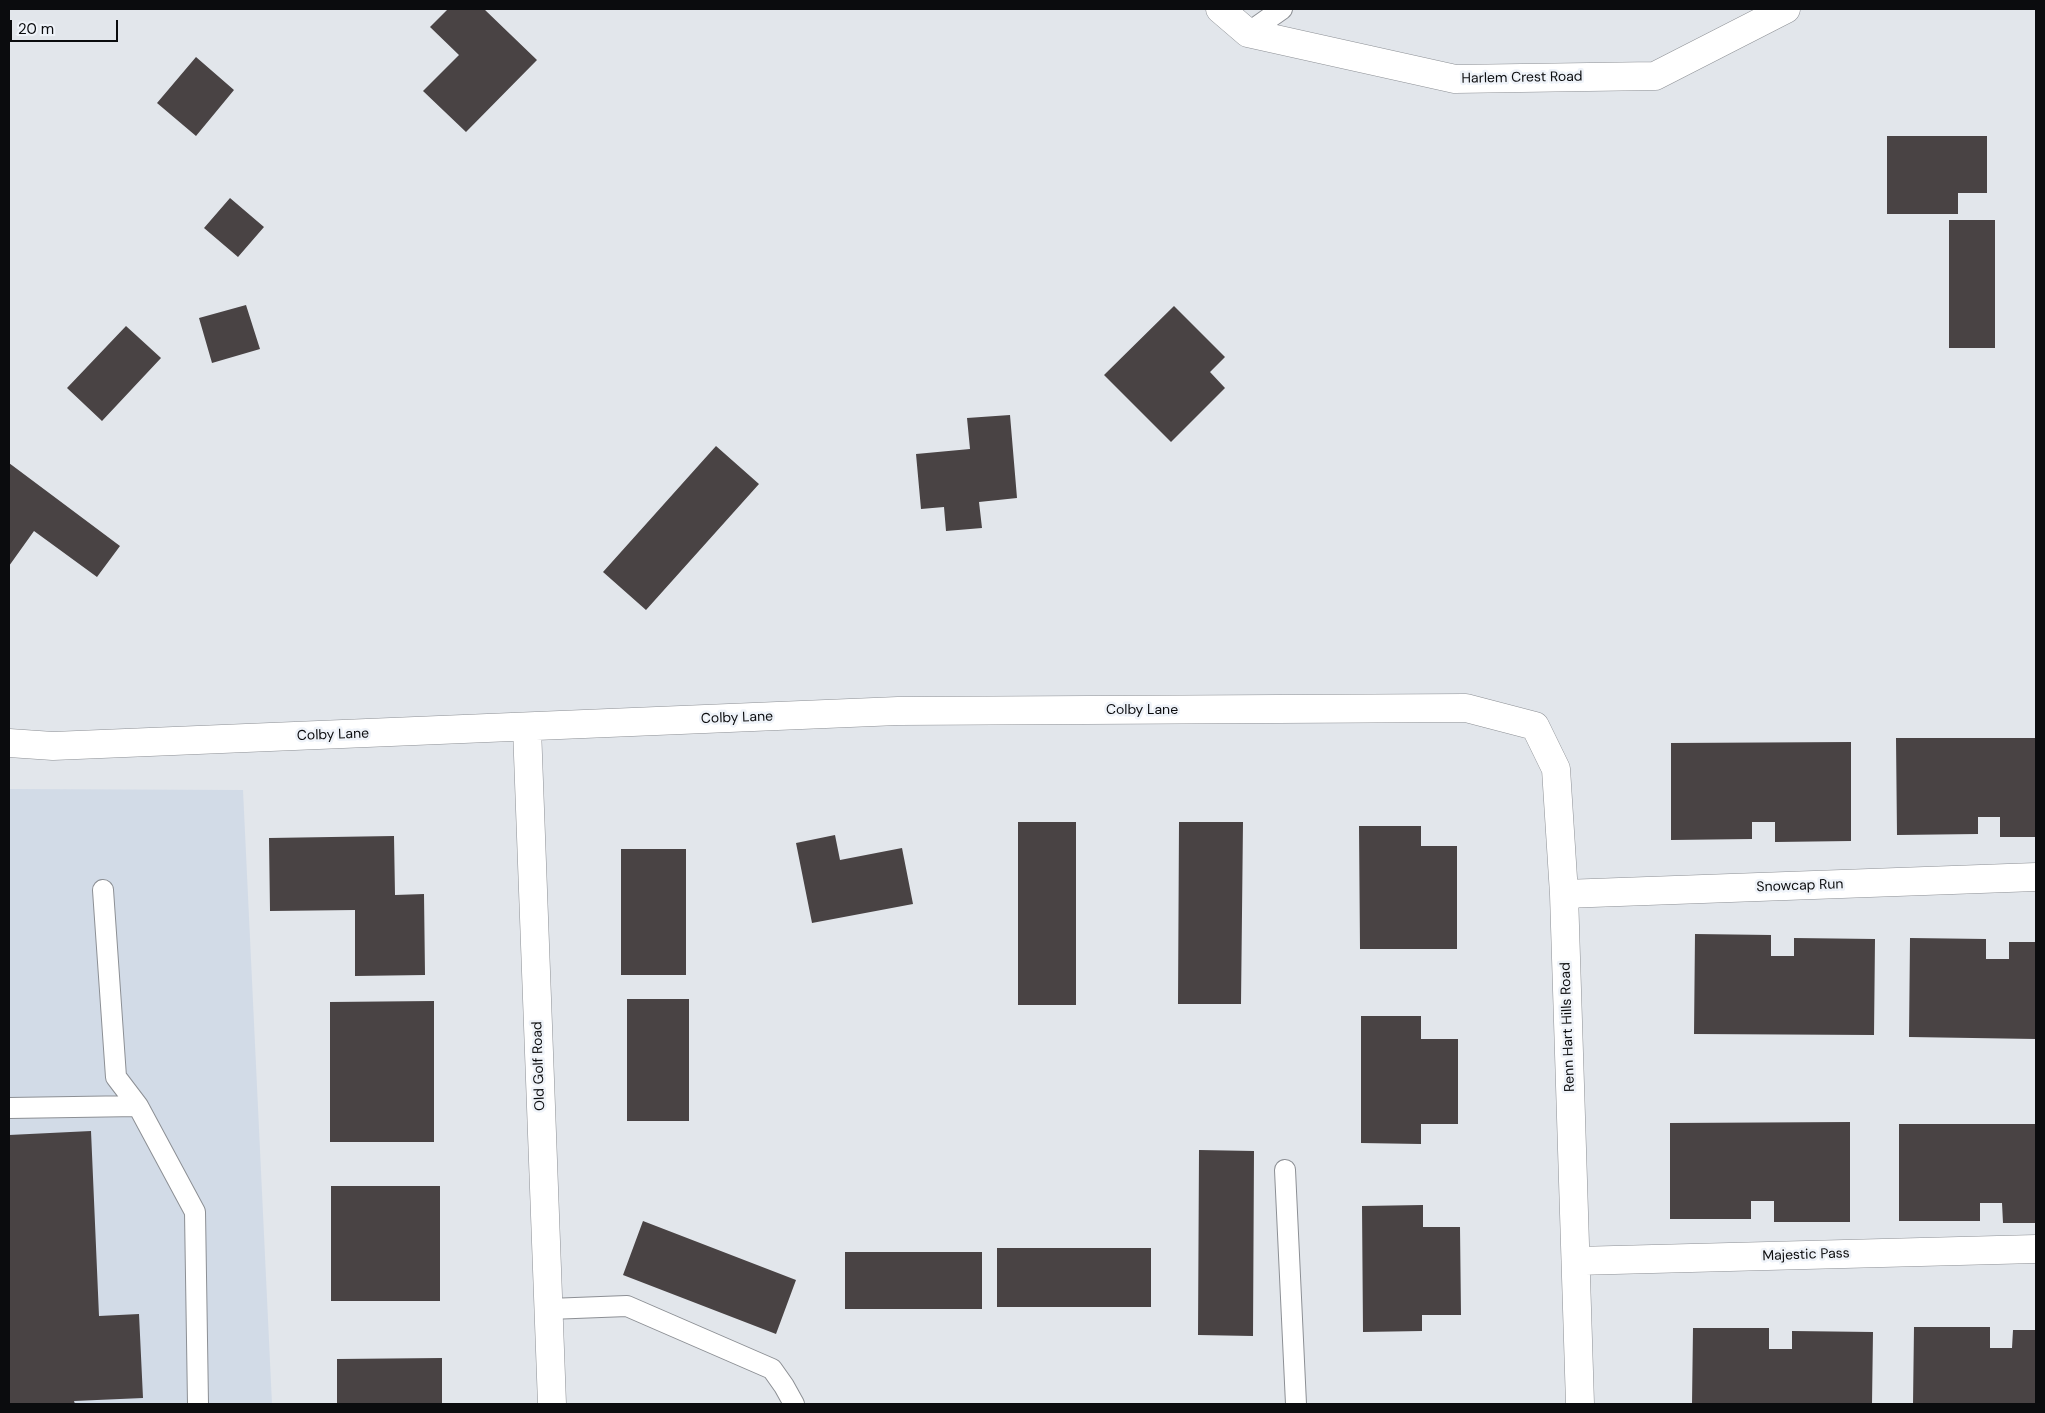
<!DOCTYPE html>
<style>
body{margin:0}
#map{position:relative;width:2045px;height:1413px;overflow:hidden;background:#e2e6eb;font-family:"DM Sans",sans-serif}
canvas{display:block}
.frame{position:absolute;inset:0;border:10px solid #0b0c0e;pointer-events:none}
.scale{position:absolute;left:10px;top:20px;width:108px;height:22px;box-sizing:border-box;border:2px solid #0b0c0e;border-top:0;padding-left:6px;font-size:15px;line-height:18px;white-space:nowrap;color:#0b0c0e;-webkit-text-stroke:4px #eff3f9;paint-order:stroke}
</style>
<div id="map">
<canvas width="2045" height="1413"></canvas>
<div class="frame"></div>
<div class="scale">20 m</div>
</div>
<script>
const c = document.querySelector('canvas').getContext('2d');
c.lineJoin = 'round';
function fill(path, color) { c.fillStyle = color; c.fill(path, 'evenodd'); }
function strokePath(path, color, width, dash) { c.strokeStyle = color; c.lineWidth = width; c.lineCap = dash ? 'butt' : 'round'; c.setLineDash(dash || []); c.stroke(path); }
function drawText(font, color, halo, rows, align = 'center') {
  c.font = font + ' "DM Sans",sans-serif'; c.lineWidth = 5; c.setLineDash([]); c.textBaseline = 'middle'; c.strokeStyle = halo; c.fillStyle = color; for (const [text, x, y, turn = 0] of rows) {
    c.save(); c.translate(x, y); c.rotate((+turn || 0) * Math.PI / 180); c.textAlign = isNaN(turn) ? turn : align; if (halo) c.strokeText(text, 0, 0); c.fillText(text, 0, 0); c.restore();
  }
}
fill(new Path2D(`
 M9,789L243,790L272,1404H9Z`), '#d2dbe7');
fill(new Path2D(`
 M448,9H484L537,60L466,132L423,91L459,55L430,27Z
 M196,57L234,90L196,136L157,103Z
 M1887,136H1987V193H1958V214H1887Z
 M230,198L264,227L238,257L204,228Z
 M1949,220H1995V348H1949Z
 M246,305L260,349L212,363L199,318Z
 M1174,306L1225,357L1210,372L1225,388L1171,442L1104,375Z
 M126,326L161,358L102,421L67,388Z
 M1010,415L1017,498L979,502L982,528L946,531L944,507L921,509L916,454L970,449L967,418Z
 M716,446L759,484L646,610L603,572Z
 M9,463L120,546L97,577L34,531L9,566Z
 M1896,738H2036V837H2000V817H1978V834L1897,835Z
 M1851,742V841L1775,842V822H1752V839L1671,840V743Z
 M1018,822H1076V1005H1018Z
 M1179,822H1243L1241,1004H1178Z
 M1359,826H1421V846H1457V949H1360Z
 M835,835L840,860L902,848L913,904L812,923L796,843Z
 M394,836L395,895L424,894L425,975L355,976V910L270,911L269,838Z
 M621,849H686V975H621Z
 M1695,934L1771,935V956H1794V938L1875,939L1874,1035L1694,1034Z
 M1910,938L1986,939V959H2009V942H2036V1039L1909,1037Z
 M627,999H689V1121H627Z
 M434,1001V1142H330V1002Z
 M1361,1016H1421V1039H1458V1124H1421V1144L1361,1143Z
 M1850,1122V1222H1774V1201H1751V1219H1670V1123Z
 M1899,1124H2036V1223H2003L2002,1203H1980V1221H1899Z
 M91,1131L99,1316L139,1314L143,1398L74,1401L75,1404H9V1135Z
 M1199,1150L1254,1151L1253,1336L1198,1335Z
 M331,1186H440V1301H331Z
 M1423,1205V1227H1460L1461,1315H1422V1331L1363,1332L1362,1206Z
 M643,1221L796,1280L776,1334L623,1275Z
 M997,1248H1151V1307H997Z
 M845,1252H982V1309H845Z
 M1914,1327H1990V1348H2012L2013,1330H2036V1404H1913Z
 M1693,1328H1769V1349H1792V1331L1873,1332L1872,1404H1692Z
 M442,1358V1404H337V1359Z`), '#494344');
const service = new Path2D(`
 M1248,33L1282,9
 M103,890L116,1077L138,1106L195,1212L198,1404
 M9,1108L138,1106
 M1285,1170L1296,1404
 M549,1309L627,1306L772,1369L784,1386L794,1404`);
const minor = new Path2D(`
 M1220,9L1248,33L1455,79L1655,76L1786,9
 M527,728L552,1404
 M9,743L53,746L898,711L1466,708L1535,726L1556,769L1564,894L1580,1404
 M1564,894L2036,877
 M1576,1261L2036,1249`);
strokePath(service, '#8c8f94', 22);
strokePath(minor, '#8c8f94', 29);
strokePath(service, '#fff', 20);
strokePath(minor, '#fff', 28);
drawText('14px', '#0b0c0e', '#eff3f9', [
 ["Harlem Crest Road",1522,78,-1],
 ["Colby Lane",1142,710],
 ["Colby Lane",737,718,-2],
 ["Colby Lane",333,735,-2],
 ["Snowcap Run",1800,886,-2],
 ["Renn Hart Hills Road",1568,1027,-92],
 ["Old Golf Road",539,1066,-92],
 ["Majestic Pass",1806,1255,-2]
]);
</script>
